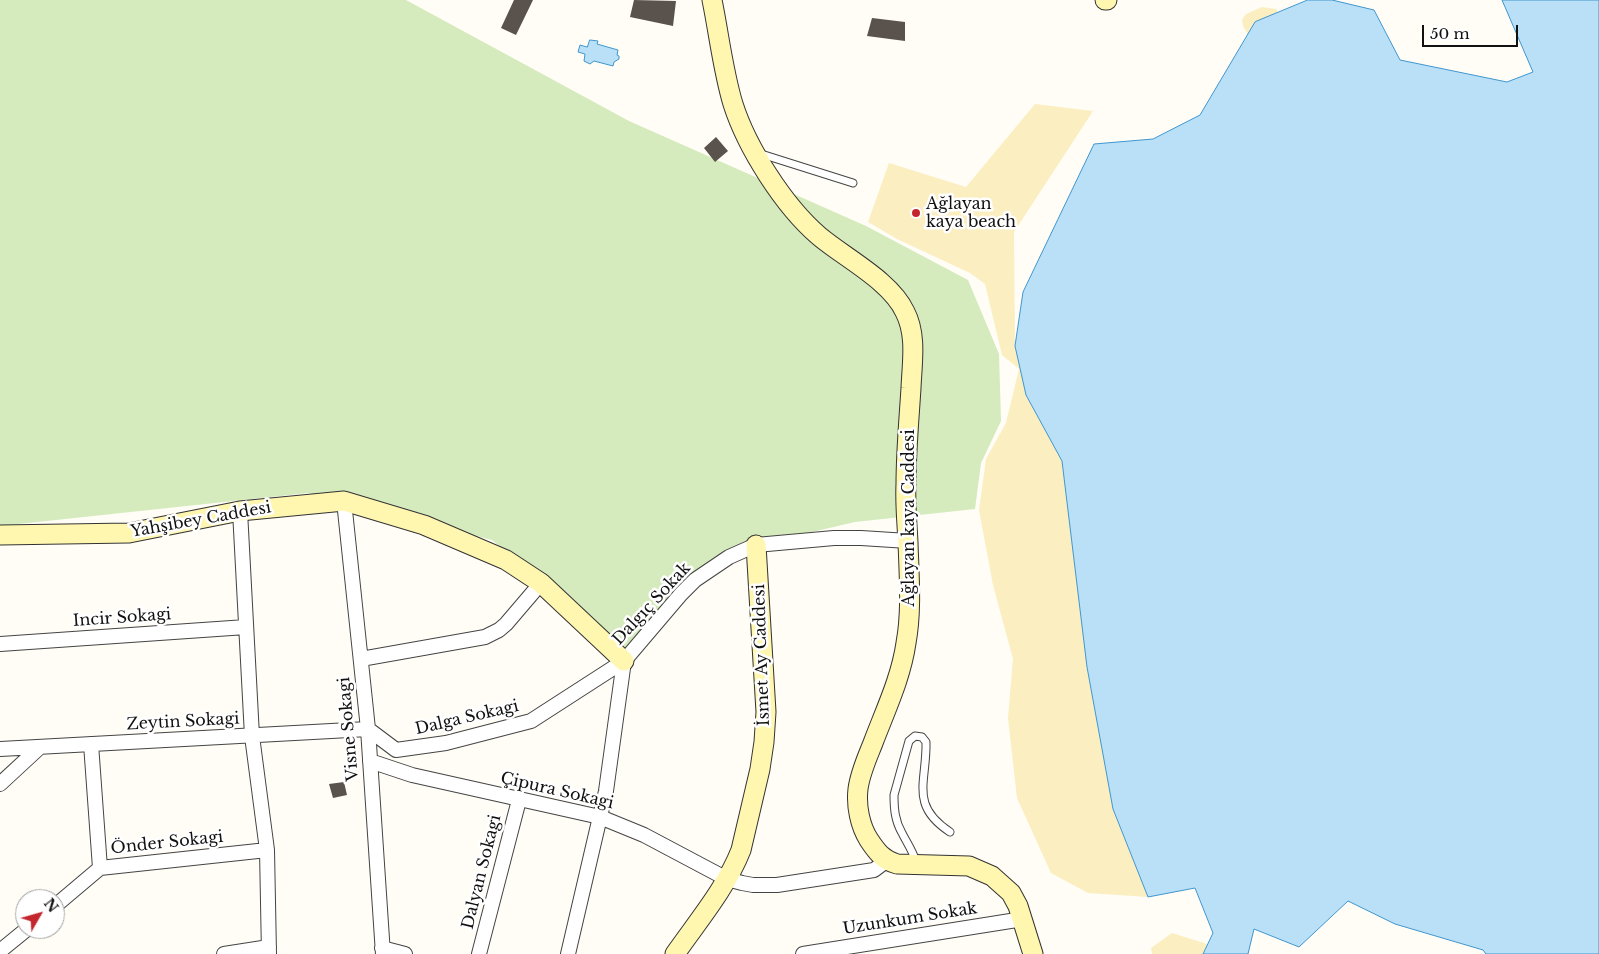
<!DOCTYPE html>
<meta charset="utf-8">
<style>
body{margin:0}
#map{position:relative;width:1599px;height:954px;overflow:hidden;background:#fffdf5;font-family:"Libre Baskerville",serif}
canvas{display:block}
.north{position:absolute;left:15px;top:889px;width:50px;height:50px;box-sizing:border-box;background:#fff;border:1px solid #a0a0a0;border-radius:50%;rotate:52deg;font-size:14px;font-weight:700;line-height:20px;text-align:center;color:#111}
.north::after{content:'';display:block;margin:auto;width:18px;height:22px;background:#c4262e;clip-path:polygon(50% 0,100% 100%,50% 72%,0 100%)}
.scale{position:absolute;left:1422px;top:25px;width:96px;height:22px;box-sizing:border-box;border:2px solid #111;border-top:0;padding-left:6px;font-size:15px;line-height:18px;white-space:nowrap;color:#111;-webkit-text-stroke:4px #fff;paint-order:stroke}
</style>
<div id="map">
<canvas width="1599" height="954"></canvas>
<div class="north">N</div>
<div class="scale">50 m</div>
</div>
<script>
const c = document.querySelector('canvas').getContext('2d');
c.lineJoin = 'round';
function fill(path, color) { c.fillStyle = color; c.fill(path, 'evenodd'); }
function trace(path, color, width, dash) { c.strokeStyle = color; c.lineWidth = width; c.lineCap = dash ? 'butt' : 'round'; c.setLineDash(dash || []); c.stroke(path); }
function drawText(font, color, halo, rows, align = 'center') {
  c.font = font + ' "Libre Baskerville",serif'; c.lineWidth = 5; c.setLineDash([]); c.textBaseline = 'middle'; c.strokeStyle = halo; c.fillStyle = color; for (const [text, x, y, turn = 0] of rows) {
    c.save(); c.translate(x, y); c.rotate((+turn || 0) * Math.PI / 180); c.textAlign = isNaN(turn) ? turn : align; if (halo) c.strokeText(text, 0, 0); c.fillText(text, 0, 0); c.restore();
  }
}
fill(new Path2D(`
 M0,0H406L629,121L866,226L968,280L999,354L1001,421L981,463L975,509L855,522L756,545L710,569L631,653L492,540L308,493L0,526Z`), '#d5ebbd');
fill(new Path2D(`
 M1262,7L1276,9L1285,21L1249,36L1243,26L1242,20L1246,14Z
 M1035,104L1093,111L1014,232L1015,346L1062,461L1087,667L1113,809L1148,897L1088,893L1051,873L1017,798L1008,718L1013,659L993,585L979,510L986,459L1006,423L1019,369L1002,355L985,284L970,273L897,239L868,222L889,163L966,187Z
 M1172,933L1207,944L1204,954H1152L1151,948Z`), '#fbeec1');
const water = new Path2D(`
 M1308,0H1332L1374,10L1400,60L1507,82L1533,72L1502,0H1599V954H1486L1483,950L1395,924L1348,901L1299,947L1254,929L1248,954H1203L1213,933L1195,888L1148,897L1113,809L1087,667L1062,461L1026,395L1015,346L1023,292L1094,144L1153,139L1200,115L1255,22Z
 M590,40L598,41L597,44L618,50L617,55L619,56V59L614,62L613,66L594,61L590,64L584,61L585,54L578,52L580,45L587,47Z`);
fill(water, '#b9e0f7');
trace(water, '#3f96cf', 1);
fill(new Path2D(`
 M514,0H533L516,35L501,28Z
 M634,0L676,1L673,26L630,17Z
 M872,18L905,22V41L867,36Z
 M716,137L728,151L715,162L704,148Z
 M344,782L347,795L333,798L329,784Z`), '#5a524d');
const lane = new Path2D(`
 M758,153L853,183
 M916,862C913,851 907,843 902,833C895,821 894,809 894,795L909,741L915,736L922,737L926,742C927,782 909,805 950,832`);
const street = new Path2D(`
 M344,501L368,729L383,954
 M240,511L252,736L267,850L269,954
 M0,644L246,627
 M361,659L485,637L499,630L506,624L541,583
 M91,744L100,868
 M0,749L368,729L396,750L446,743L531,721L624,661
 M370,761L412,775L600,817L644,835L727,879L742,883L753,885H777L874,870L886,861
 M0,784L40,747
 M55,906L100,868L267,850
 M382,948L405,954
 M0,951L27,929
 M224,954L269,947
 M479,954L519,800
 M568,954L606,791L624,661L681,594L695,580L729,557L756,545L834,538H861L908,541
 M803,954L1023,919`);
const secondary = new Path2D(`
 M712,0C719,34 723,71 733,104C747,148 784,206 819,236C845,258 891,281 905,312C917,335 912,363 911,388C909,420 906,452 906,484C905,503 907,523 908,542C909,575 912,610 906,643C901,678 885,711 873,743C867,758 860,773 858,789C856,806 860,826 869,840C877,852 883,860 897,864L969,866L992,876L1011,893L1018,906L1033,954
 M1105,0H1107
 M0,535L129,533L240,511L344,501L424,525L506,560L541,583L624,661
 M675,954C698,921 726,888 741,850L760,769L764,742L766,712L756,545`);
trace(lane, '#444', 9);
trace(street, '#444', 16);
trace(secondary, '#333', 21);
trace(lane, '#fff', 7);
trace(street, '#fff', 14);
trace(secondary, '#fff6b0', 19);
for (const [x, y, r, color] of [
 [916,213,5,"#c4262e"]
]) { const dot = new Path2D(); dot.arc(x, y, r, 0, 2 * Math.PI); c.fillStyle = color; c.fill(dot); trace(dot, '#fff', 2); }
drawText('16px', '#111', '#fff', [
 ["Ağlayan",926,204],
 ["kaya beach",926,222]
], 'left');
drawText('16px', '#111', '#fff', [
 ["Ağlayan kaya Caddesi",909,518,-90],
 ["Yahşibey Caddesi",201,520,-10],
 ["Dalgıç Sokak",652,604,-47],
 ["Incir Sokagi",122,618,-4],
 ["İsmet Ay Caddesi",762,655,-92],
 ["Dalga Sokagi",467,718,-13],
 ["Zeytin Sokagi",183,722,-3],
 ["Visne Sokagi",349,729,-95],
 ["Çipura Sokagi",557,791,13],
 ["Önder Sokagi",167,843,-6],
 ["Dalyan Sokagi",482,872,-76],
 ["Uzunkum Sokak",910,919,-9]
]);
</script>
